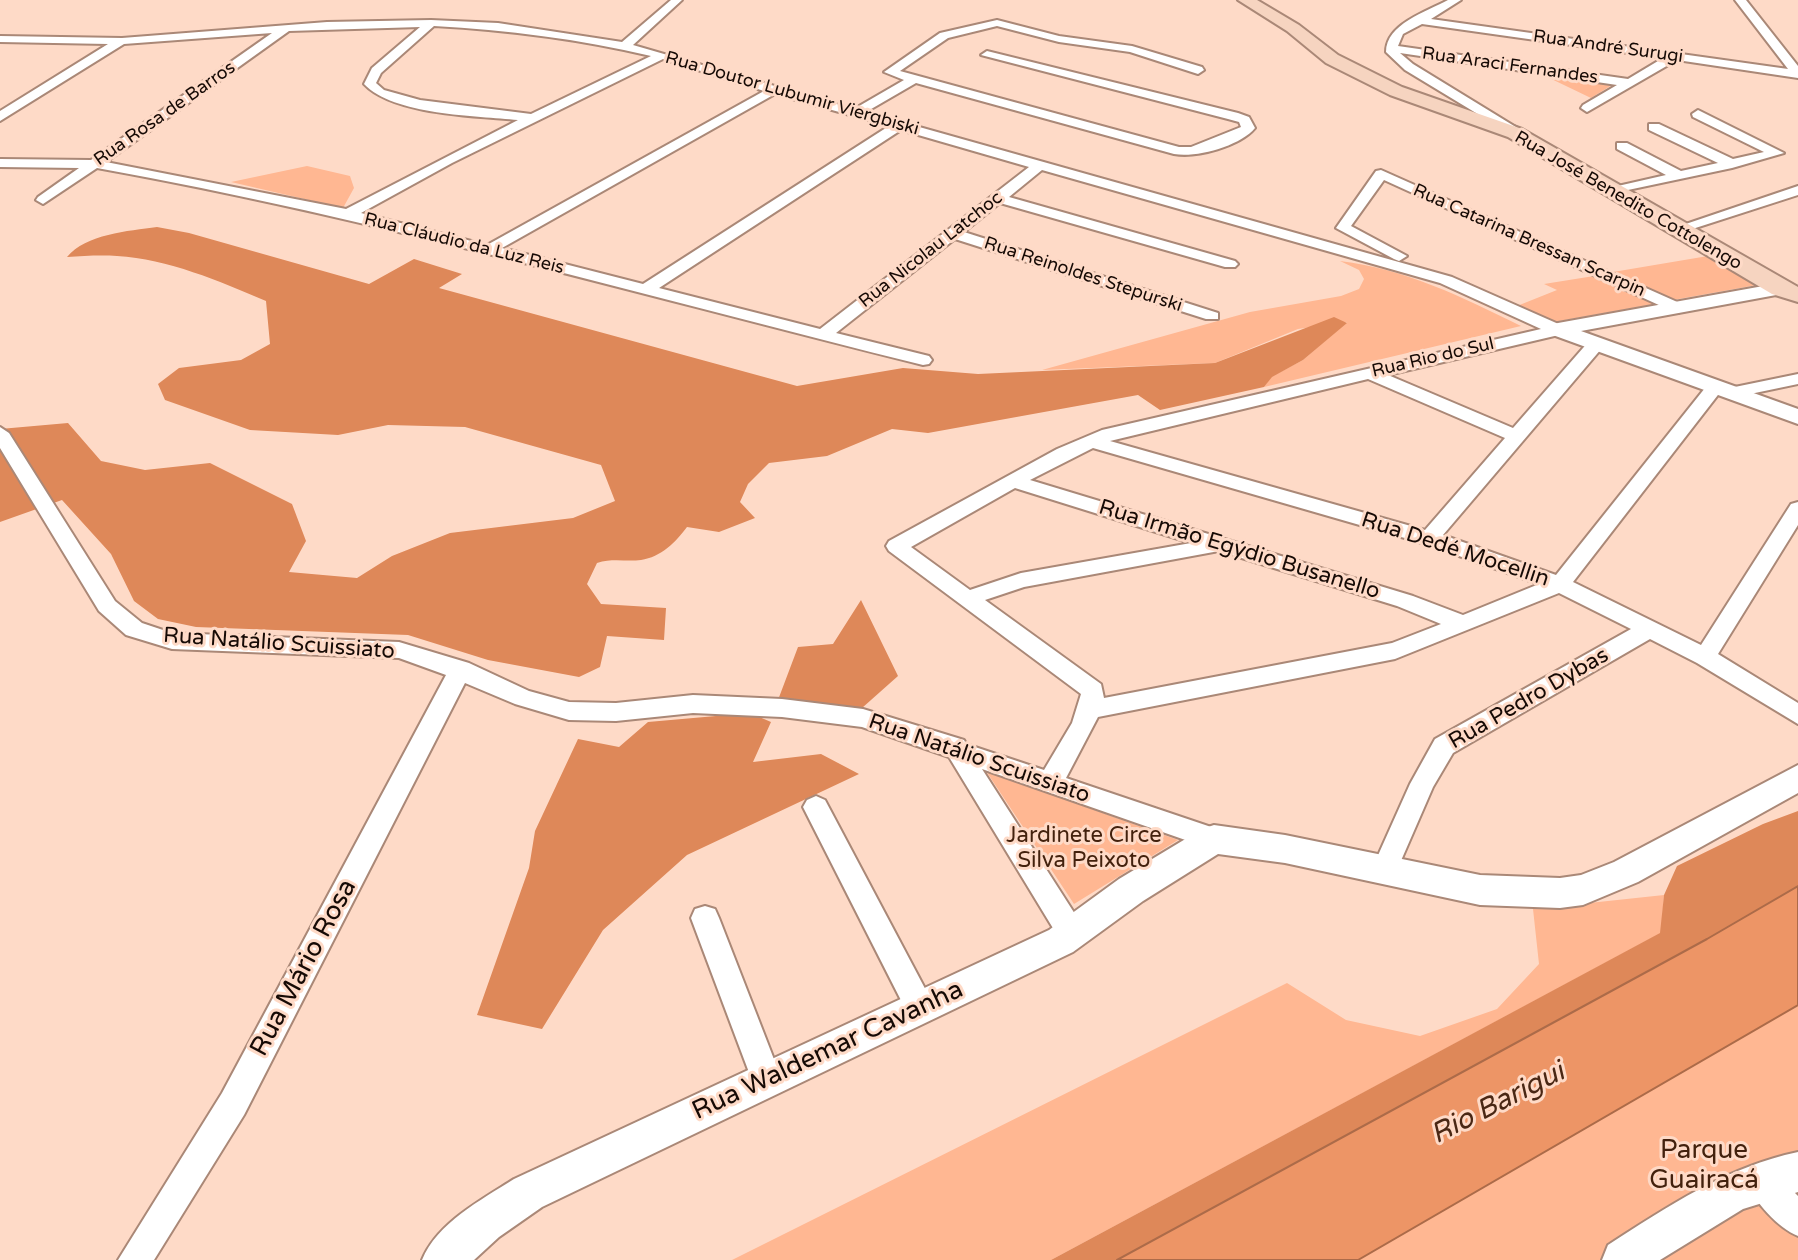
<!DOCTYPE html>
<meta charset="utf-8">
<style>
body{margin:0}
canvas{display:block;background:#fedac7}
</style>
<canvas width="1798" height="1260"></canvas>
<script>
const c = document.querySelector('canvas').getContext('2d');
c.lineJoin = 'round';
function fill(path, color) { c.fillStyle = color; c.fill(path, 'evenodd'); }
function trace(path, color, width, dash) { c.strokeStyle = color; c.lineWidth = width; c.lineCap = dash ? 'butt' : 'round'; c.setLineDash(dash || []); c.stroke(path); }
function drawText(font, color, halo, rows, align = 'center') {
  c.font = font + ' "Varela Round",sans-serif'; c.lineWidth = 6; c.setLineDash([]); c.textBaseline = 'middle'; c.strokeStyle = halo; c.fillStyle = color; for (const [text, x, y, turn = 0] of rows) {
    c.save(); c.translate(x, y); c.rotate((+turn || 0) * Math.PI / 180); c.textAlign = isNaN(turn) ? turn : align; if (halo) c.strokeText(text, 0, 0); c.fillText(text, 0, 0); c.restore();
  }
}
fill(new Path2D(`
 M1541,74L1612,85L1591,98Z
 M307,166L350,176L354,188L343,208L231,182Z
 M1708,256L1757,285L1673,300L1613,272Z
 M1340,261C1406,269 1462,297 1521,326L1264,387L1271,377L1303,360L1347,322L1298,329L1215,363L1042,370L1250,312L1341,296L1359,289L1364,279L1359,270Z
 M1594,276L1655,304L1554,322L1517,306L1557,290L1544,284Z
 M986,771L1178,840L1074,904Z
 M1664,895L1661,933L1051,1260H732L1287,983L1346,1020L1420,1036L1497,1009L1539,964L1533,909Z
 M1798,1005V1260H1358Z`), '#ffb792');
fill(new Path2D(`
 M157,227L189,233L369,284L414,259L462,274L439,288L797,386L903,368L978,374L1215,363L1334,317L1347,323L1303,360L1272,377L1264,387L1160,410L1138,395L928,433L892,429L827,456L769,463L748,484L740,502L755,518L719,532L687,527C676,542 661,557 641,560C626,562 613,558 597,563L587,584L601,604L666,608L664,640L607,636L600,667L579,677L488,660L408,635L196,627L158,619L134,601L111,554L62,500L0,522V429L68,423L101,461L145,470L210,463L292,504L306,541L289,572L357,578L392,556L450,533L573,518L615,501L601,465L465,427L388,425L338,435L250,430L165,400L158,384L179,368L241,360L270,344L266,301C219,281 168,259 117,256C100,255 83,256 67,257C86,234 128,231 157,227Z
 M861,600L898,676L862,708L778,700L798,647L833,644Z
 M750,713L771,722L753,762L821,754L859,774L687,855L603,930L542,1029L477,1015L529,868L535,831L578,739L619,747L648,722Z
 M1798,811V886L1707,939L1117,1260H1051L1660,933L1664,895L1677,866L1763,824Z`), '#de8859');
const water = new Path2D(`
 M1798,886V1005L1358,1260H1117L1707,939Z`);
fill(water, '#ed9566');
trace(water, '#ac6b49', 2);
const minor = new Path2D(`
 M671,0H682L633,45L854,109L904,80L884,72L940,33L997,20L1059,36L1132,46L1202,67L1204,70L1198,74L1130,52L1059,42L997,26L948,38L900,71L1179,147H1191L1241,127L1239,122L1228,119L981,55L987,51L1238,113L1249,117L1255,128C1240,146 1197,158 1174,154L916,83L866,112L1452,277L1563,326L1565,330L1563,334L1388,375L1513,428L1590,340H1602L1604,344L1602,348L1443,535L1556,575L1709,383H1721L1724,387L1721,391L1573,582L1701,645L1791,504L1798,502V525L1718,654L1798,703V724L1697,663L1650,639L1453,753L1433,787L1393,879L1384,883L1375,879L1371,871L1410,784L1435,739L1631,629L1559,593L1395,659L1098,717L1066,778L1223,831L1227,839L1223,847L1214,850L982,769L1082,925L1086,934L1082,943L1072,947L1062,943L949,757L862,727L782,717L693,713L616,721L569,720L515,704L465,683L244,1115L154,1260H118L222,1093L446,675L399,658L172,649L126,635L99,611L0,448V427L9,433L115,601L142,623L172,633L399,642L469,663L529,691L569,702L616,703L693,695L782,699L863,709L964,740L966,744L1044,770L1072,723L1081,694L889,551L886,546L889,541L1057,449L1102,430L1541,329L1440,283L1042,170L1009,197L1235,261L1238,264L1235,267H1225L1000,203L964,232L1218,313V319H1206L955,239L836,333L929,356L932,360L929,364L923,365C648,297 376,218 97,168L43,204L36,200L38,197L79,168L0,167V159L91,160L272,33L124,44L0,121V111L108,44L0,42V36L122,38L327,22L431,20L498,23L622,42ZM434,26C507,30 579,39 651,56L531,114L420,100L384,90L376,83L381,73ZM420,27L372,68L364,84C393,115 477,116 518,120L346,209L106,162L289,31ZM663,59L764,91L487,245L361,213L452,163ZM775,94L889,126L643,284L502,248ZM901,130L1029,167L820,329L659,288ZM1368,379L1505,438L1425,530L1110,441ZM1093,448L1422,543L1539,584L1463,615L1413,596L1030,480ZM1015,488L1191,543L1021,573L970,590L911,547ZM1219,551L1397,606L1441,624L1392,643L1104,698L1101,684L985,600L1024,587Z
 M1448,0H1461L1431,19L1788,69L1735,0H1746L1798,66V78L1677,60L1587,112L1581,108L1583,105L1617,85L1400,53L1413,64L1519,129V135L1514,136L1405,70L1386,52C1386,24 1426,12 1448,0ZM1422,24L1663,58L1628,79L1398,46L1403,34Z
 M1698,110L1784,153L1732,168L1609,194V188L1666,175L1617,149V143H1627L1681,171L1718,163L1649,130V124H1659L1733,159L1764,152L1693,117L1692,114Z
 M1381,170L1684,305L1686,308L1678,313L1672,311L1384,180L1351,226L1407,256L1399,261L1394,259L1336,228L1376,171Z
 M1798,186V195L1683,232H1673L1671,229Z
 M1798,374V384L1731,398L1722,393L1725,389Z
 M816,796L825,800L930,998L934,1008L930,1018L920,1022L910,1018L803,807L807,800Z
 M705,906L715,909L719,918L782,1080L778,1091L767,1095L756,1091L691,918L695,909Z
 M1762,1166L1773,1171L1798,1196V1236C1778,1228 1755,1202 1746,1182L1751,1171Z`);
const tertiary = new Path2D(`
 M1780,283L1787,285L1790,289L1787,293L1581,331L1798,409V424L1550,334L1546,330L1551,325L1558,323Z
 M1798,765V793L1638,882L1583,905L1560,908L1480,905L1285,863L1218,854L1143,901L1073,952L542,1207L499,1237L474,1260H422C437,1223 481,1200 514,1179L1049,930L1119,879L1202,829L1214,825L1285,835L1480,875L1560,878L1581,875L1614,862Z
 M1798,1152V1192L1743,1209L1660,1260H1602L1608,1245C1668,1206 1727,1167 1798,1152Z`);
const secondary = new Path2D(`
 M1238,0H1257L1299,25L1338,55L1402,87L1522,129L1798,287V302L1772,294L1508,137L1390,95L1326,63L1287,31Z`);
trace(minor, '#a87', 4);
trace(tertiary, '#a87', 4);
trace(secondary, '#a87', 4);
fill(minor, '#fff');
fill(tertiary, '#fff');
fill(secondary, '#f6d4c0');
drawText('18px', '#160a05', '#fedac7', [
 ["Rua André Surugi",1608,47,8],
 ["Rua Araci Fernandes",1510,66,8],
 ["Rua Doutor Lubumir Viergbiski",792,94,16],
 ["Rua Rosa de Barros",165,114,-35],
 ["Rua José Benedito Cottolengo",1628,201,30],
 ["Rua Catarina Bressan Scarpin",1529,241,24],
 ["Rua Cláudio da Luz Reis",464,244,14],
 ["Rua Nicolau Latchoc",931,250,-38],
 ["Rua Reinoldes Stepurski",1083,275,18],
 ["Rua Rio do Sul",1433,358,-13]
]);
drawText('22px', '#160a05', '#fedac7', [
 ["Rua Irmão Egýdio Busanello",1239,550,17],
 ["Rua Dedé Mocellin",1455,550,18],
 ["Rua Natálio Scuissiato",279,644,4],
 ["Rua Pedro Dybas",1529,699,-30],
 ["Rua Natálio Scuissiato",979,759,19]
]);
drawText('22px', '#43210d', '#fedac7', [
 ["Jardinete Circe",1084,836],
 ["Silva Peixoto",1084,861]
]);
drawText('26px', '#160a05', '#fedac7', [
 ["Rua Mário Rosa",304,968,-62],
 ["Rua Waldemar Cavanha",828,1051,-25]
]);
drawText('26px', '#43210d', '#fedac7', [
 ["Parque",1704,1151],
 ["Guairacá",1704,1181]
]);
drawText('italic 28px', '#4a2714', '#fedac7', [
 ["Rio Barigui",1498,1104,-27]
]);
</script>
